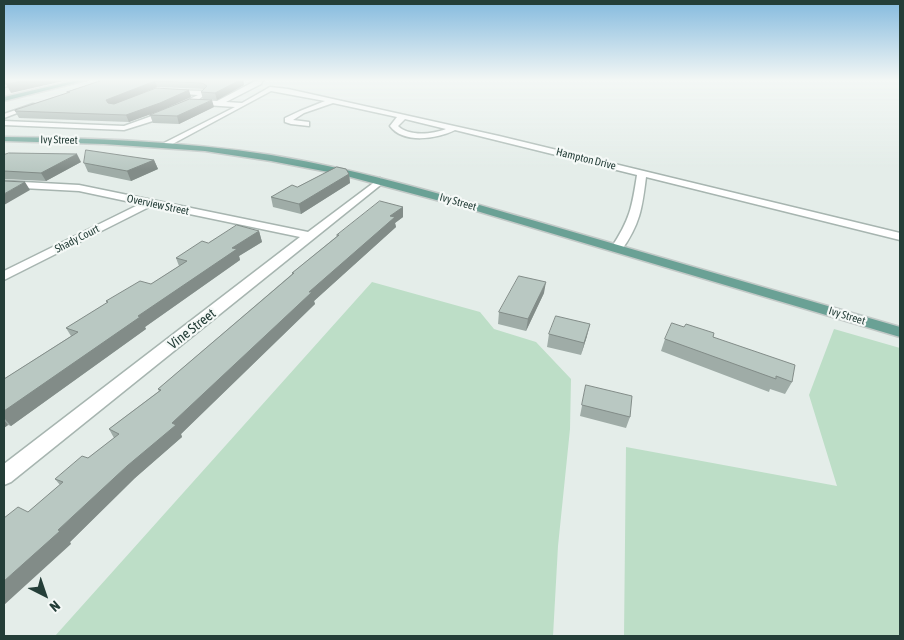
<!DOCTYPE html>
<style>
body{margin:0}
#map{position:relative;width:904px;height:640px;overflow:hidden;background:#e4ede9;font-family:"Asap Condensed",sans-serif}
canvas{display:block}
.frame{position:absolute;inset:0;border:5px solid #243e38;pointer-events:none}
.north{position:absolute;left:20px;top:570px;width:50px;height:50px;-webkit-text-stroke:4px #f5f9f7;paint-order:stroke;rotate:139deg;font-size:14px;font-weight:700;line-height:20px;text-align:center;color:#243e38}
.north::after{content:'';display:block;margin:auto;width:18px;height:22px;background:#243e38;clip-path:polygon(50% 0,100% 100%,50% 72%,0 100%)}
</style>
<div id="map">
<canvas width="904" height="640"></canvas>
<div class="frame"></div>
<div class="north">N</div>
</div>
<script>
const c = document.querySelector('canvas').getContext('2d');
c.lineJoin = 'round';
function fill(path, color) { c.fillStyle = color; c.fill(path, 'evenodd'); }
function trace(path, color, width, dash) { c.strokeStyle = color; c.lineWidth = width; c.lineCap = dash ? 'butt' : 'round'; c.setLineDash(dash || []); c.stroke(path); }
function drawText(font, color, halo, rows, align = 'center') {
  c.font = font + ' "Asap Condensed",sans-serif'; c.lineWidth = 4.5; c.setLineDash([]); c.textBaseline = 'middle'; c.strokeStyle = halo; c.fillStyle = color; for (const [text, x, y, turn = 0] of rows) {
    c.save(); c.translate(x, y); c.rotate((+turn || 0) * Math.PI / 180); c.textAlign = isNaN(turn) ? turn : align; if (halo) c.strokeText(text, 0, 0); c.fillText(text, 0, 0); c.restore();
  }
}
fill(new Path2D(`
 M372,282L480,312L494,329L536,342L571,379L570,429L558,546L553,636H55Z
 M834,329L900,348V636H624L626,447L837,486L809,395Z`), '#bddec7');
const minor = new Path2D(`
 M19,80H30L4,87V83Z
 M257,80H263L261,84L226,102L242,103L270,87L288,89L499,136L900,233V240L646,177C642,209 640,224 621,251L617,252L611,248C630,220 632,207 637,175L455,130C437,139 403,144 390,126L397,117L333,103L304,113L293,120L309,122V126L291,124L285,122V118L300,111L325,101L271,91L167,147H164V143L235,107L192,104L156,120L124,130L4,125V121L124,126L163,112L198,95L169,93L167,90L204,91L207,93L198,100L217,101ZM405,119L446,129C433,134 409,137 398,126Z
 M33,104L38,105L4,118V114Z
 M380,178L385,181L383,183L11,482L4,485V464L300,237L151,206L4,280V271L140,204L79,191L4,187V181L79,185L308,232Z`);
const major = new Path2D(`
 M77,80H87L4,101V97Z
 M4,137C93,138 183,141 271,155C366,171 458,199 549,225C666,259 783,293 900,327V337L470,209L339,174L271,161L205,151L104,144L4,141Z`);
trace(minor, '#a7b5b0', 3);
trace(major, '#c2c9c7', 3);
fill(minor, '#fff');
fill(major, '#6aa195');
fill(new Path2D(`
 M103,80H243L244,85L217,100L203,99L201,92L204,89L157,87L143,93L191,97L162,110L129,122L19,118L15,111L67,93V92Z
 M214,107L179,124L153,123L150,115Z
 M4,155L81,162L46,181L4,179Z
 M154,160L158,169L131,181L88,172L84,163Z
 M349,174L350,183L301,214L273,207L271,197L297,187Z
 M403,207V217L395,223L396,227L314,301L315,304L181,434L182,437L135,478L70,542L71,544L28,512L60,485L55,479L88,458L114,438L109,429L159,391L158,389L292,274V273L337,236V235Z
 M259,231L262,242L239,256L240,260L145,327L146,329L11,426L8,425L4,428V379L71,336L66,328L107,303L106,301L151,284L179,266L176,258Z
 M544,293L526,331L498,324L499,312Z
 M549,334L587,336L581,355L547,347Z
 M713,337L792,382L785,394L770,389L769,392L661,351L665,339Z
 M586,385L630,417L626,428L580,416Z`), '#9faca7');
fill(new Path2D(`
 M26,80H68L11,93L6,84Z
 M240,80H243L244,85L217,100L215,93Z
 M155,81L157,87L109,107L106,100Z
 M189,90L191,97L162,110L129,122L126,115Z
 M212,100L214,107L179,124L177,116Z
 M77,154L81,162L46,181L41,173Z
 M154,160L158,169L131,181L127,171Z
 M349,174L350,183L301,214L299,204Z
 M25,182L30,190L4,205V194Z
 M403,207V217L395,223L396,227L314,301L315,304L181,434L182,437L135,478L70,542L71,544L4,605V581L172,423L309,292L390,216Z
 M259,231L262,242L239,256L240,260L145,327L146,329L11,426L4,418V411L138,316L232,248Z
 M546,282L544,293L526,331L528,319Z
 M590,324L587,336L581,355L584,343Z
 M4,420L8,425L4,428Z`), '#828c88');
const building = new Path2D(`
 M6,80H26L6,84Z
 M103,80H240L215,93L201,92L207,86L202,83L155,81L106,100L108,103L114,104L156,88L189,90L160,103L126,115L15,111V110L70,92H67Z
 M190,99L212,100L177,116L150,115Z
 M86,150L154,160L127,171L84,163Z
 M9,153L77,154L41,173L4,171V155Z
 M337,167L346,169L349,174L299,204L271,197L292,185L297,187Z
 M4,181L25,182L4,194Z
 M380,201L403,207L390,216L395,217L309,292H312L172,423L176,425L127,466L58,530L60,531L4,581V518L18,507L28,512L63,482L55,479L82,456L88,458L119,434L109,429L161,390L158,389L294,273H292L339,235H337Z
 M237,225L259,231L232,248L237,249L138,316L140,317L4,411V379L78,332L66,328L108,302L106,301L140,281L151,284L187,261L176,258L202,241L208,243Z
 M519,276L546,282L528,319L499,312Z
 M556,316L590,324L584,343L549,334Z
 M672,323L684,327L686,324L714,333L713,337L795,365L792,382L776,376V379L665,339Z
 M586,385L632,396L630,417L582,405Z`);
fill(building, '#b9c8c2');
trace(building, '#828c88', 1);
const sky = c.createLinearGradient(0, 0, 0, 170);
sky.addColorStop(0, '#84bade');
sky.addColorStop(0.47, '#f3f7f5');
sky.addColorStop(1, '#f3f7f500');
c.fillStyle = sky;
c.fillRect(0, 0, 904, 170);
drawText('11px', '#243e38', '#f5f9f7', [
 ["Ivy Street",59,140,1],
 ["Hampton Drive",586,159,14],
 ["Ivy Street",458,202,16],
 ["Overview Street",158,205,12],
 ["Shady Court",77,239,-27],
 ["Ivy Street",847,316,17]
]);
drawText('14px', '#243e38', '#f5f9f7', [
 ["Vine Street",192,329,-38]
]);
</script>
